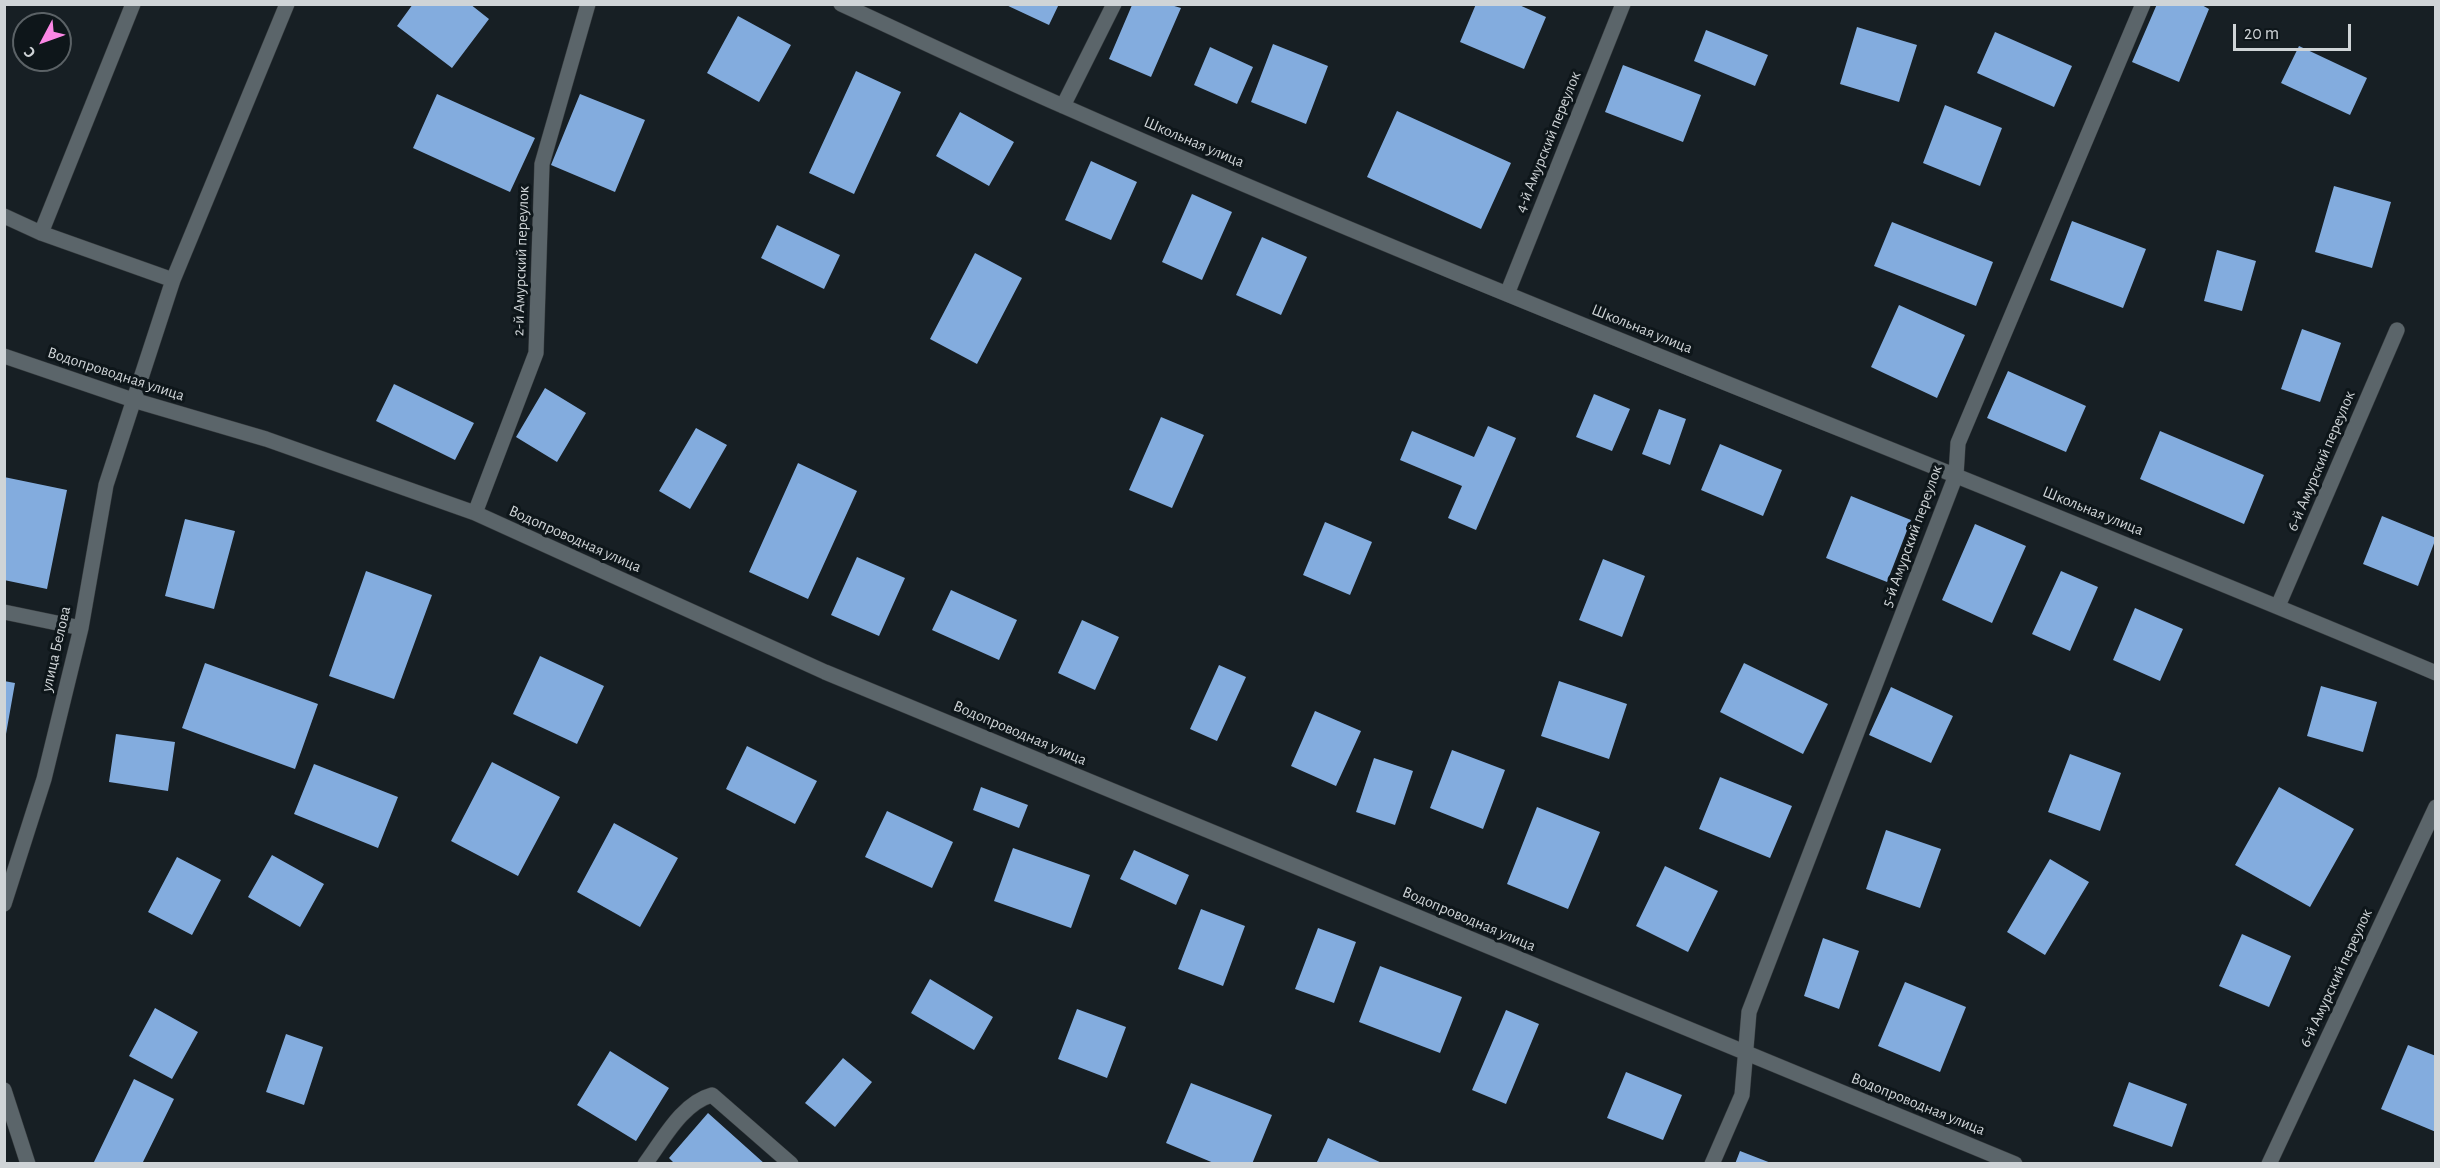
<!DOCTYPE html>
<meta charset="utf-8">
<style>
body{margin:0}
#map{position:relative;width:2440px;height:1168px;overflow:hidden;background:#171f24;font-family:"Alegreya Sans",sans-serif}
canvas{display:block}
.frame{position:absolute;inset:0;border:6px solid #cfd4d7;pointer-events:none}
.north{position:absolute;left:12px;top:12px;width:60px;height:60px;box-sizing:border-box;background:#0e161a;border:2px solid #5b6266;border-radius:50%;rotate:229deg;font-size:16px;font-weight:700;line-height:24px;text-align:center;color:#cfd4d7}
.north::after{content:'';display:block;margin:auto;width:21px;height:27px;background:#fb87e5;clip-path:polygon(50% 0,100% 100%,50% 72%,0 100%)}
.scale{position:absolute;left:2233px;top:24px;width:118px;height:27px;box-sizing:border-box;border:3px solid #cfd4d7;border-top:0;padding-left:8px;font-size:18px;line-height:21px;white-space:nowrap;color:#cfd4d7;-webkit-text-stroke:4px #0e161a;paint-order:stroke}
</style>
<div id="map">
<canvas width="2440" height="1168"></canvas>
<div class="frame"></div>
<div class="north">С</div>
<div class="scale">20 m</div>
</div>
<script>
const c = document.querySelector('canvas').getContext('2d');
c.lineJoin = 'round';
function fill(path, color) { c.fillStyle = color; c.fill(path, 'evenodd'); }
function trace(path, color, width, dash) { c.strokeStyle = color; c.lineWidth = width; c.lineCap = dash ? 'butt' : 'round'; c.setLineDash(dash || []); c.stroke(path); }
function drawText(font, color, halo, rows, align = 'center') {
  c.font = font + ' "Alegreya Sans",sans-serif'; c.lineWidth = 6; c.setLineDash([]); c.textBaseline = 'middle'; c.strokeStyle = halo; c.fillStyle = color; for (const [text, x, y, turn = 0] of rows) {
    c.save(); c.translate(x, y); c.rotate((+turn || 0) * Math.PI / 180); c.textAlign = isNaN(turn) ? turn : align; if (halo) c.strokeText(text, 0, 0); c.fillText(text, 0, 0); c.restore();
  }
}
fill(new Path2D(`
 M413,4H470L489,19L452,68L397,26Z
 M1004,4H1059L1049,25Z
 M1476,4H1517L1546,17L1524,69L1460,42Z
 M2157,4H2200L2209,9L2179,82L2132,62Z
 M1132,5H1171L1181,8L1151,77L1109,59Z
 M738,16L791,45L759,102L707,73Z
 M1857,27L1917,45L1899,102L1840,84Z
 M1706,30L1768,55L1755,86L1694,61Z
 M1995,32L2072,66L2054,107L1977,73Z
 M1273,44L1328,66L1306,124L1251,102Z
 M2299,46L2367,78L2350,115L2281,83Z
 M1210,47L1253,67L1237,104L1194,85Z
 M1623,65L1701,95L1683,142L1605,112Z
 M856,71L901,92L854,194L809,173Z
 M437,94L535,138L510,192L413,148Z
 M580,94L645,120L615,192L551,165Z
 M1945,105L2002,128L1980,186L1923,163Z
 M1397,111L1511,163L1481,229L1367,177Z
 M960,112L1014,142L989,186L936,156Z
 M1091,161L1137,182L1111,240L1065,220Z
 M2334,186L2391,202L2372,268L2315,252Z
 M1192,194L1232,212L1202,280L1162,262Z
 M2072,221L2146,249L2123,308L2050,280Z
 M1892,222L1993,262L1976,306L1874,266Z
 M777,225L840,255L824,289L761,258Z
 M1262,237L1307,257L1281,315L1236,295Z
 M2217,250L2256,261L2242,311L2204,301Z
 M975,253L1022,278L977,364L930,339Z
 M1899,305L1965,335L1937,398L1871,367Z
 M2302,329L2341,343L2320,402L2281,389Z
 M2008,371L2086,406L2066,452L1987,418Z
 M394,384L474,423L455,460L376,421Z
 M545,388L586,413L557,462L516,437Z
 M1594,394L1630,409L1612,451L1576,437Z
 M1659,409L1686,419L1670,465L1642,454Z
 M1161,417L1204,435L1172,508L1129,490Z
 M1488,426L1516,438L1476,530L1448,518L1462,486L1400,460L1412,431L1474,457Z
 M696,428L727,445L690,509L659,491Z
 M2160,431L2264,475L2244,524L2140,479Z
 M1720,444L1782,470L1763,516L1701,490Z
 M798,463L857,491L808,599L749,572Z
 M4,477L67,490L47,589L4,580Z
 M1851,496L1911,520L1887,582L1826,558Z
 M2382,516L2436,538L2418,586L2363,564Z
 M185,519L235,531L214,609L165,596Z
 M1325,522L1372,542L1350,595L1303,575Z
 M1975,524L2026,546L1992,623L1942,600Z
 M857,557L905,578L879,636L831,615Z
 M1603,559L1645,576L1622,637L1579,620Z
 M366,571L432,595L394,699L329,676Z
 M2061,571L2098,587L2070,651L2032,634Z
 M951,590L1017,620L999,660L932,630Z
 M2135,608L2183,629L2160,681L2113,660Z
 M1082,620L1119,637L1095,690L1058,673Z
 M540,656L604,686L577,744L513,714Z
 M205,663L318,704L295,769L182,728Z
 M1744,663L1828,704L1803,754L1720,712Z
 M1219,665L1246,677L1217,741L1190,729Z
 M4,681L15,683L6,734H4Z
 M1559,681L1627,704L1609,759L1541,736Z
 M2321,686L2377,702L2363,752L2307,736Z
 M1891,687L1953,716L1931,763L1869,735Z
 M1315,711L1361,731L1336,786L1291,766Z
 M116,734L175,742L168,791L109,782Z
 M747,746L817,781L795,824L726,789Z
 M1452,750L1505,770L1483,829L1430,808Z
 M2070,754L2121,773L2100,831L2048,812Z
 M1374,758L1413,771L1395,825L1356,812Z
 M492,762L560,797L518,876L451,841Z
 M314,764L398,797L378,848L294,814Z
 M1720,777L1792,806L1770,858L1699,829Z
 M981,787L1028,805L1019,828L973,810Z
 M2279,787L2354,829L2310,907L2235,865Z
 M1537,807L1600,832L1568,909L1507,884Z
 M887,811L953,842L932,888L865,857Z
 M614,823L678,858L640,927L577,892Z
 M1886,830L1941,849L1920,908L1866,889Z
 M1013,848L1090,875L1071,928L994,901Z
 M1134,850L1189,875L1176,905L1120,879Z
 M272,855L324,884L300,927L248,897Z
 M177,857L221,880L192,935L148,912Z
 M2050,859L2089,882L2045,955L2007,932Z
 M1665,866L1718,891L1688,952L1636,926Z
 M1201,909L1245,926L1223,986L1178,969Z
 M1318,928L1356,942L1334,1003L1295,989Z
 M2242,934L2291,956L2269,1007L2219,986Z
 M1823,938L1859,951L1839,1009L1804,996Z
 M1380,966L1462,997L1440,1053L1359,1022Z
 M930,979L993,1017L974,1050L911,1013Z
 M1905,982L1966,1007L1940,1072L1878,1046Z
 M155,1008L198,1032L172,1079L129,1056Z
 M1077,1009L1126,1027L1107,1078L1058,1059Z
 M1506,1010L1539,1024L1506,1104L1472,1090Z
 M286,1034L323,1047L304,1105L266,1092Z
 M2408,1045L2436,1056V1132L2381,1109Z
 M610,1051L669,1088L636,1141L577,1105Z
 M843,1058L872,1082L835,1127L805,1103Z
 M1626,1072L1682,1095L1663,1140L1607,1118Z
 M134,1079L174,1099L142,1164H93Z
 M2129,1082L2187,1104L2172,1147L2113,1126Z
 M1191,1083L1272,1115L1252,1164H1216L1166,1143Z
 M708,1113L765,1164H675L669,1158Z
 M1328,1138L1384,1164H1316Z
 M1740,1151L1771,1163V1164H1735Z`), '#83acde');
const minor = new Path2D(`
 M841,4C915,38 988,73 1063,106C1516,306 1980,480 2436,673
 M1063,106L1114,4
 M4,216L41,233L173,280
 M41,233L133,4
 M1507,294L1623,4
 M4,356L133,400L266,439L475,513L825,672L2015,1164
 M475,513L536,353L542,164L588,4
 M2278,606L2397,330
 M4,612L81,628
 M4,904L44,779L81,628L106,485L173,280L287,4
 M4,1090L28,1164
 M645,1164C663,1140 682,1103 712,1095L791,1164
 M1712,1164L1742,1095L1749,1012L1956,475L1958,443L2143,4
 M2269,1164L2436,807`);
trace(minor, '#353a3d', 16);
trace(minor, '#5b656a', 15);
drawText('16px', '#cfd4d7', '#0e161a', [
 ["Школьная улица",1194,142,23],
 ["4-й Амурский переулок",1548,142,-68],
 ["2-й Амурский переулок",521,261,-88],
 ["Школьная улица",1642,329,22],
 ["Водопроводная улица",116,374,18],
 ["6-й Амурский переулок",2321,461,-67],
 ["Школьная улица",2093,511,22],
 ["5-й Амурский переулок",1912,536,-70],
 ["Водопроводная улица",575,539,24],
 ["улица Белова",56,649,-77],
 ["Водопроводная улица",1020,733,23],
 ["Водопроводная улица",1469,919,23],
 ["6-й Амурский переулок",2336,978,-65],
 ["Водопроводная улица",1918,1104,22]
]);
</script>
